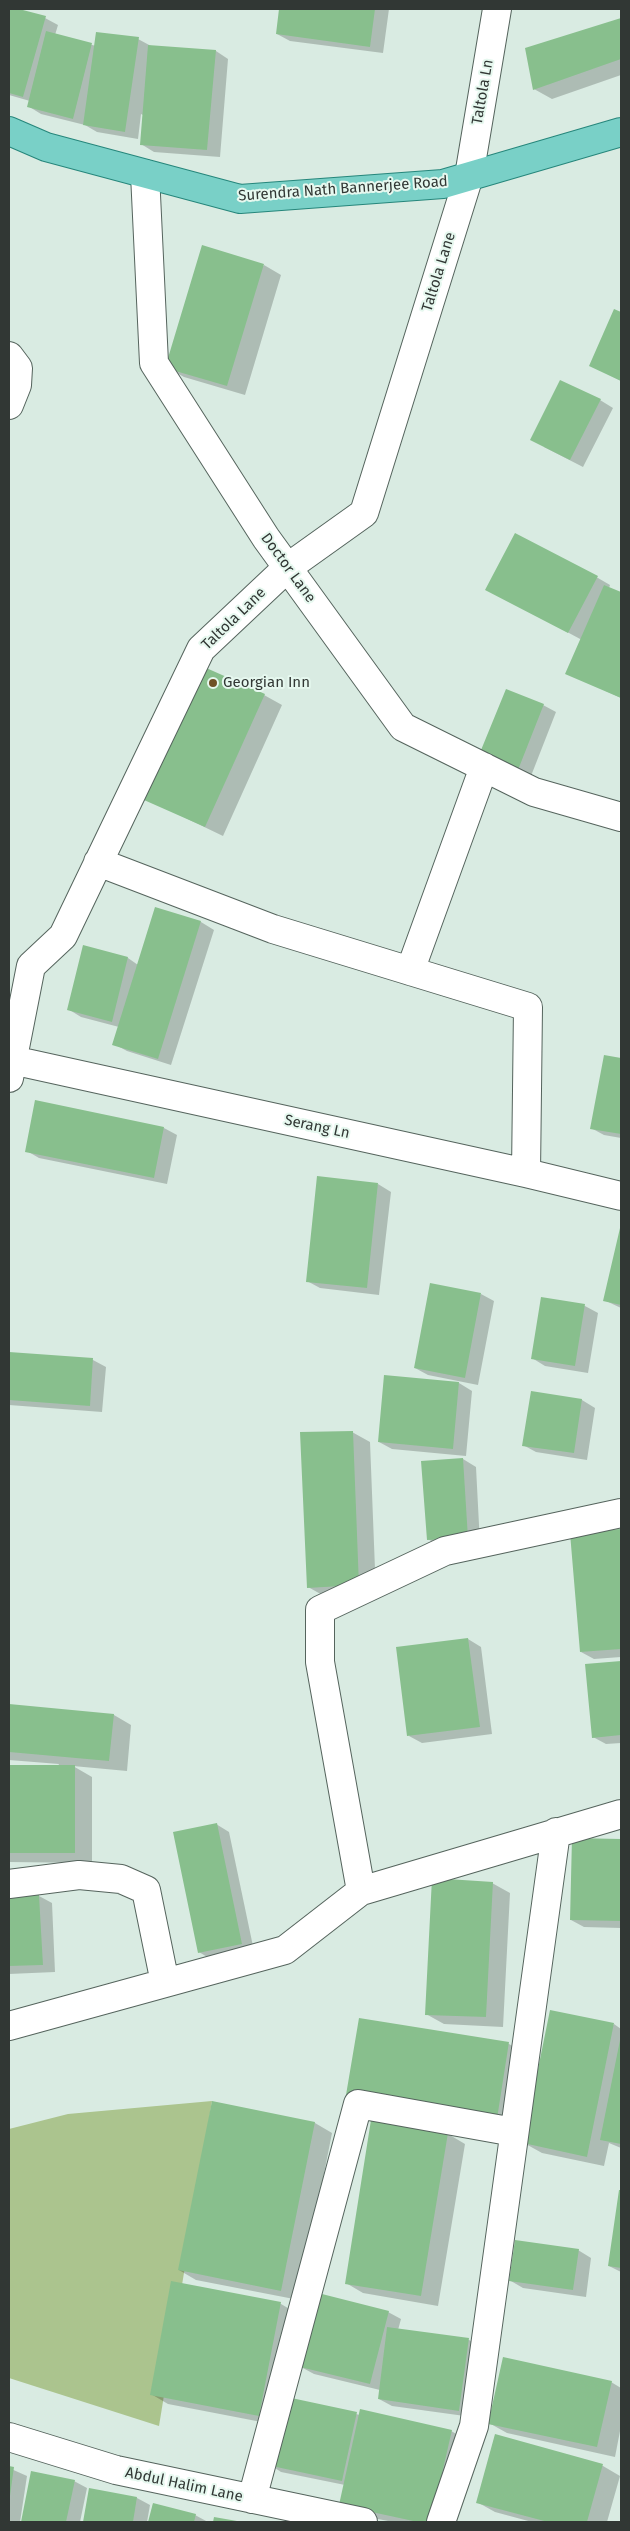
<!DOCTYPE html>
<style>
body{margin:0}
#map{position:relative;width:630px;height:2531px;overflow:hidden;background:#d9ebe2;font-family:"Fira Sans",sans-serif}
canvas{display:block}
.frame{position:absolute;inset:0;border:10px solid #313734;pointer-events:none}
</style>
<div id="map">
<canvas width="630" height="2531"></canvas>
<div class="frame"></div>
</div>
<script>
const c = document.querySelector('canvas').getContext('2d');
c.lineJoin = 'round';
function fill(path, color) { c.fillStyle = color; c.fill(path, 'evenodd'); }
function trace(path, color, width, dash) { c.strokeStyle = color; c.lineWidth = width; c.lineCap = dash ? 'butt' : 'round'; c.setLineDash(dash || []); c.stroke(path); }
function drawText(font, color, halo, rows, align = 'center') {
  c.font = font + ' "Fira Sans",sans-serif'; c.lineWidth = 4; c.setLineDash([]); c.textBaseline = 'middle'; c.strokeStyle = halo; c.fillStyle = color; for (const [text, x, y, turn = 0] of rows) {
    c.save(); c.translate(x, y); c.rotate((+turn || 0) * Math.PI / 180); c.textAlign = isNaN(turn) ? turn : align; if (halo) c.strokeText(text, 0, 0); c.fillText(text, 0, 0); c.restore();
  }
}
fill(new Path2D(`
 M212,2101L159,2426L9,2378V2129L68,2114Z`), '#abc48e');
fill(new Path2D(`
 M9,9L45,18L58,25L55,35L96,46L138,39L151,46L216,51L228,59L220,157L154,152L141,144L143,115L141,114L138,139L97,132L85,125L41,114L28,106L30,101L9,95Z
 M280,9H389L383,53L290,41L277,34Z
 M621,20V75L552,99L534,89L527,49Z
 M264,265L281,275L245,395L184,377L166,367Z
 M615,310L621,313V381L590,365Z
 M600,400L613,408L583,467L544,447Z
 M516,535L598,578L610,585L609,588L621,594V698L567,673L582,640L500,596Z
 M264,695L282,705L223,836L146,799Z
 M543,705L556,712L531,776L494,762Z
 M156,909L201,922L214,930L171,1065L127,1051L114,1044L119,1027L81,1017L68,1009L84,947L128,958L138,965Z
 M605,1056L621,1060V1138L604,1135L591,1128Z
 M164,1128L177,1135L167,1184L39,1158L27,1151Z
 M378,1184L391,1192L379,1295L320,1288L307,1281Z
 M621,1230V1308L604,1300Z
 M481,1294L494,1301L478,1385L428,1375L415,1368Z
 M542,1299L585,1306L598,1313L588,1373L545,1366L532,1358Z
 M9,1353L93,1360L106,1367L102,1412L9,1405Z
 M459,1383L472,1391L466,1456L392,1449L379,1442Z
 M532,1393L582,1400L595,1408L587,1460L536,1452L523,1445Z
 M352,1432L370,1442L376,1595L326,1597L308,1587Z
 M463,1459L476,1467L480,1544L441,1547L428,1539Z
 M620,1530L621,1657L594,1659L581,1652Z
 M468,1639L481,1647L492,1734L422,1743L409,1736Z
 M621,1662V1743L606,1744L593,1737L586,1665Z
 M9,1706L114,1715L131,1725L127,1771L73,1766L92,1777V1863L9,1862V1766H58L59,1764L9,1760Z
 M216,1824L229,1832L254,1951L212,1960L199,1952Z
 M573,1839L621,1840V1928L584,1927L571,1920Z
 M492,1883L510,1893L503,2027L444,2024L426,2014Z
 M39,1896L52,1903L55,1972L9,1974V1897Z
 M360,2020L509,2044L526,2054L514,2128Z
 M614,2024L621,2029V2148L609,2143L604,2166L542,2153L524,2143Z
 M213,2102L315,2123L332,2133L299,2300L196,2280L179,2270Z
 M372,2122L448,2134L465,2144L438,2306L363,2293L346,2283Z
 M620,2191L621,2192V2272L609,2266Z
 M578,2250L591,2258L586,2297L523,2288L511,2281Z
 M172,2283L281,2304L298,2314L282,2397L360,2415L451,2431L469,2441L451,2522H393L358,2515L345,2485L281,2472L269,2464L277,2425L168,2404L151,2394Z
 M388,2312L401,2319L398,2330L469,2340L481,2347L472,2417L392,2406L379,2399L380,2390L314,2374L301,2367Z
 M611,2382L621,2388V2426L615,2457L507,2433L489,2423Z
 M495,2436L603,2466L620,2476L607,2522H532L495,2512L477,2502Z
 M9,2468L27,2476L20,2522H9Z
 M32,2472L74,2481L87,2488L80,2522H22Z
 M90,2490L137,2498L150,2505L147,2522H84Z
 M153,2504L195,2515L208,2522H149Z`), '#0003');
fill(new Path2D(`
 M9,9H19L46,16L23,97L9,93Z
 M279,9H375L370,47L276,34Z
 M621,18V59L533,90L525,48Z
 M46,31L92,43L73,119L27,107Z
 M96,32L139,37L125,132L83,125Z
 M148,45L216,50L207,150L140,145Z
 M202,245L264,264L227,386L165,368Z
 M614,309L621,312V381L589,366Z
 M560,380L601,399L570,460L530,440Z
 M515,533L598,576L568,633L485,590Z
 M604,585L621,592V698L565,674Z
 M204,667L265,694L205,827L144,800Z
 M506,689L544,704L518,770L479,755Z
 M155,907L201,921L158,1059L112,1045Z
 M83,945L128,957L112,1022L67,1010Z
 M604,1055L621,1058V1134L590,1129Z
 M35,1100L164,1127L154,1178L25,1152Z
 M317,1176L378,1183L367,1288L306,1282Z
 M620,1228L621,1229V1305L603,1301Z
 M430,1283L481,1293L465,1378L414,1368Z
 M541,1297L585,1304L575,1366L531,1359Z
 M9,1352L93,1358L90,1406L9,1400Z
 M384,1375L459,1382L453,1449L378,1442Z
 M531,1391L582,1399L574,1453L522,1446Z
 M353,1431L359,1585L307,1588L300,1432Z
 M463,1458L468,1538L427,1540L421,1461Z
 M620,1529L621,1649L580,1652L570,1533Z
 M468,1638L480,1727L407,1736L396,1647Z
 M621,1661V1735L592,1738L585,1664Z
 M9,1704L114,1714L109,1761L9,1752Z
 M9,1765H75V1853H9Z
 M217,1823L242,1944L198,1953L173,1832Z
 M572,1838L621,1839V1921L570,1920Z
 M432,1878L493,1882L486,2017L425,2015Z
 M39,1895L43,1965L9,1966V1896Z
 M550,2010L614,2023L587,2157L523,2143Z
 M359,2018L509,2042L497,2119L346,2095Z
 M620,2040H621V2144L600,2140Z
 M212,2101L315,2122L281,2291L178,2270Z
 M371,2120L448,2133L421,2296L345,2284Z
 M619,2190H621V2268L608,2266Z
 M515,2240L579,2249L573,2290L509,2281Z
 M171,2281L281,2302L259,2416L150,2395Z
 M318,2293L389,2311L370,2384L300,2367Z
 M387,2327L469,2338L459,2411L378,2399Z
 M503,2357L612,2381L597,2447L488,2424Z
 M282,2396L357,2412L342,2481L267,2465Z
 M360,2409L452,2430L431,2522H418L339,2505Z
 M495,2434L603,2464L587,2522H548L476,2503Z
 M9,2466L14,2467L10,2496H9Z
 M31,2471L75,2480L66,2522H21Z
 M89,2488L137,2497L133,2522H83Z
 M153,2503L196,2514L194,2522H148Z
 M214,2517L237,2521V2522H213Z`), '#88bf8d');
const minor = new Path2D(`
 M145,174L154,363L266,538L403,727L534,792L621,817
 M9,356L18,368L17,385L9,405
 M98,862L273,929L528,1007L526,1173
 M410,971L484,767
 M12,1060L526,1173L621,1196
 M9,1078L31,966L63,936L201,649L287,568L364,513L469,176L497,9
 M9,1884L79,1875L121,1879L146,1890L165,1983
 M361,1891L320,1662V1610L445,1551L621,1513
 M9,2026L285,1950L361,1891L621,1814
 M9,2437L116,2470L363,2522
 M252,2499L358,2104L514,2132
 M441,2522L474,2426L556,1832`);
const major = new Path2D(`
 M9,131L46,147L240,199L443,184L621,132`);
trace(minor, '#55645d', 30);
trace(major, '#26867b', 30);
trace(minor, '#fff', 28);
trace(major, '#79d0c7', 28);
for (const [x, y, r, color] of [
 [213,683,5,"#6f5125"]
]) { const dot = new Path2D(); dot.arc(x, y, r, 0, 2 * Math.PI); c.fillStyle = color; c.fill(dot); trace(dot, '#e6f8ef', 2); }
drawText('15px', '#313734', '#e6f8ef', [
 ["Taltola Ln",483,92,-80],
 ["Surendra Nath Bannerjee Road",343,189,-4],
 ["Taltola Lane",439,272,-73],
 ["Doctor Lane",288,568,54],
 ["Taltola Lane",234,619,-44],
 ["Serang Ln",317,1127,12],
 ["Abdul Halim Lane",184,2485,12]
]);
drawText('15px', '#313734', '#e6f8ef', [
 ["Georgian Inn",223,683]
], 'left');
</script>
